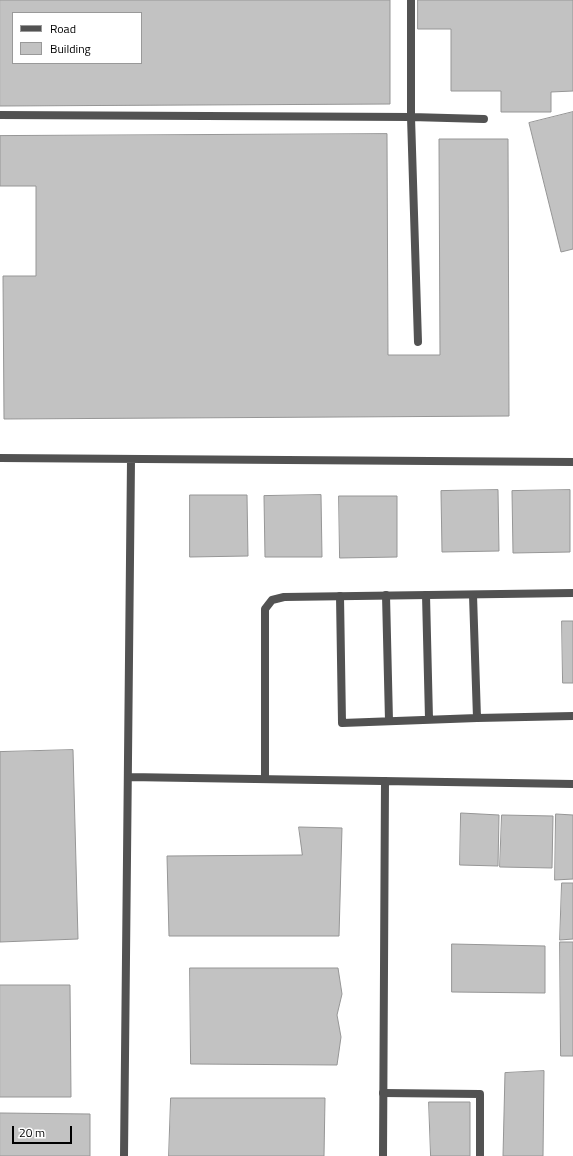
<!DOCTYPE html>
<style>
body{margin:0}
#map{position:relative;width:573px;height:1156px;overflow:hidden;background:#fff;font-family:"Titillium Web",sans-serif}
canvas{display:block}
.legend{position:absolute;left:12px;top:12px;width:130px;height:52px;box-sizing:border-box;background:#fff;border:1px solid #999;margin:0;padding:5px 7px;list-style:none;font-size:12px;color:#000}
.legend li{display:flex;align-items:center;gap:8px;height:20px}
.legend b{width:20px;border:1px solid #999}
.scale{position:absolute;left:12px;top:1126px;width:60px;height:18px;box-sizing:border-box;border:2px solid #000;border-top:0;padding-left:5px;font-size:12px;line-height:14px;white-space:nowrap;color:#000;-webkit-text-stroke:3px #fff;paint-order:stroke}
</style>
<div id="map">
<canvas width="573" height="1156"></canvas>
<ul class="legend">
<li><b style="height:5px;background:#525252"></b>Road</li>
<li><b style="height:11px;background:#c2c2c2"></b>Building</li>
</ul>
<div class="scale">20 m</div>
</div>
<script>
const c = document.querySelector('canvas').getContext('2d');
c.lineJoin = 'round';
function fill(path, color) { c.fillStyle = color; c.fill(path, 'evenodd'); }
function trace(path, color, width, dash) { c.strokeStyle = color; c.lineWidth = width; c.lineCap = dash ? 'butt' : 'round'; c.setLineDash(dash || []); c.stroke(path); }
const building = new Path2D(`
 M0,0H390V104L0,106ZM13,13H141V63H13Z
 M418,0H573V91L551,92V112H501V91H451V29H418Z
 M573,112V249L561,252L529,123Z
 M387,134L388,355H440L439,139H508L509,416L4,419L3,276H36V186H0V136Z
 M498,490L499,551L442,552L441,491Z
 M570,490V552L513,553L512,491Z
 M190,495H247L248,556L190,557Z
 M321,495L322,557H265L264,496Z
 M339,496H397V557L340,558Z
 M562,621H573V683H563Z
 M73,750L78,939L0,942V752Z
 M461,813L499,815L498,866L460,865Z
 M556,814L573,815V879L555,880Z
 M502,815L553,816L552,868L500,867Z
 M299,827L342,828L339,936H169L167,856L302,855Z
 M562,883H573V939L560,940Z
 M560,942H573V1056H561Z
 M452,944L545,946V993L452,992Z
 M190,968H338L342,994L337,1015L341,1037L337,1065L191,1064Z
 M0,985H70L71,1097H0Z
 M544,1071L543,1156H503L505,1073Z
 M171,1098H325L324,1156H169Z
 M429,1102H470V1156H431Z
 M0,1113L90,1114V1156H0Z`);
fill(building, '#c2c2c2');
trace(building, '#969696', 1);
trace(new Path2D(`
 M411,0V117L418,342
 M0,115L411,117L484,119
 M386,595L389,721
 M426,595L429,719
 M473,595L477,718L573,716
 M340,596L342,723L477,718
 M383,1093L480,1094V1156`), '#525252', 8);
trace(new Path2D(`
 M0,458L573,462
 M128,777L573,784
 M265,779V609L272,600L284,597L573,593
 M124,1156L131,460
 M383,1156L385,781`), '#525252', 8);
</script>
